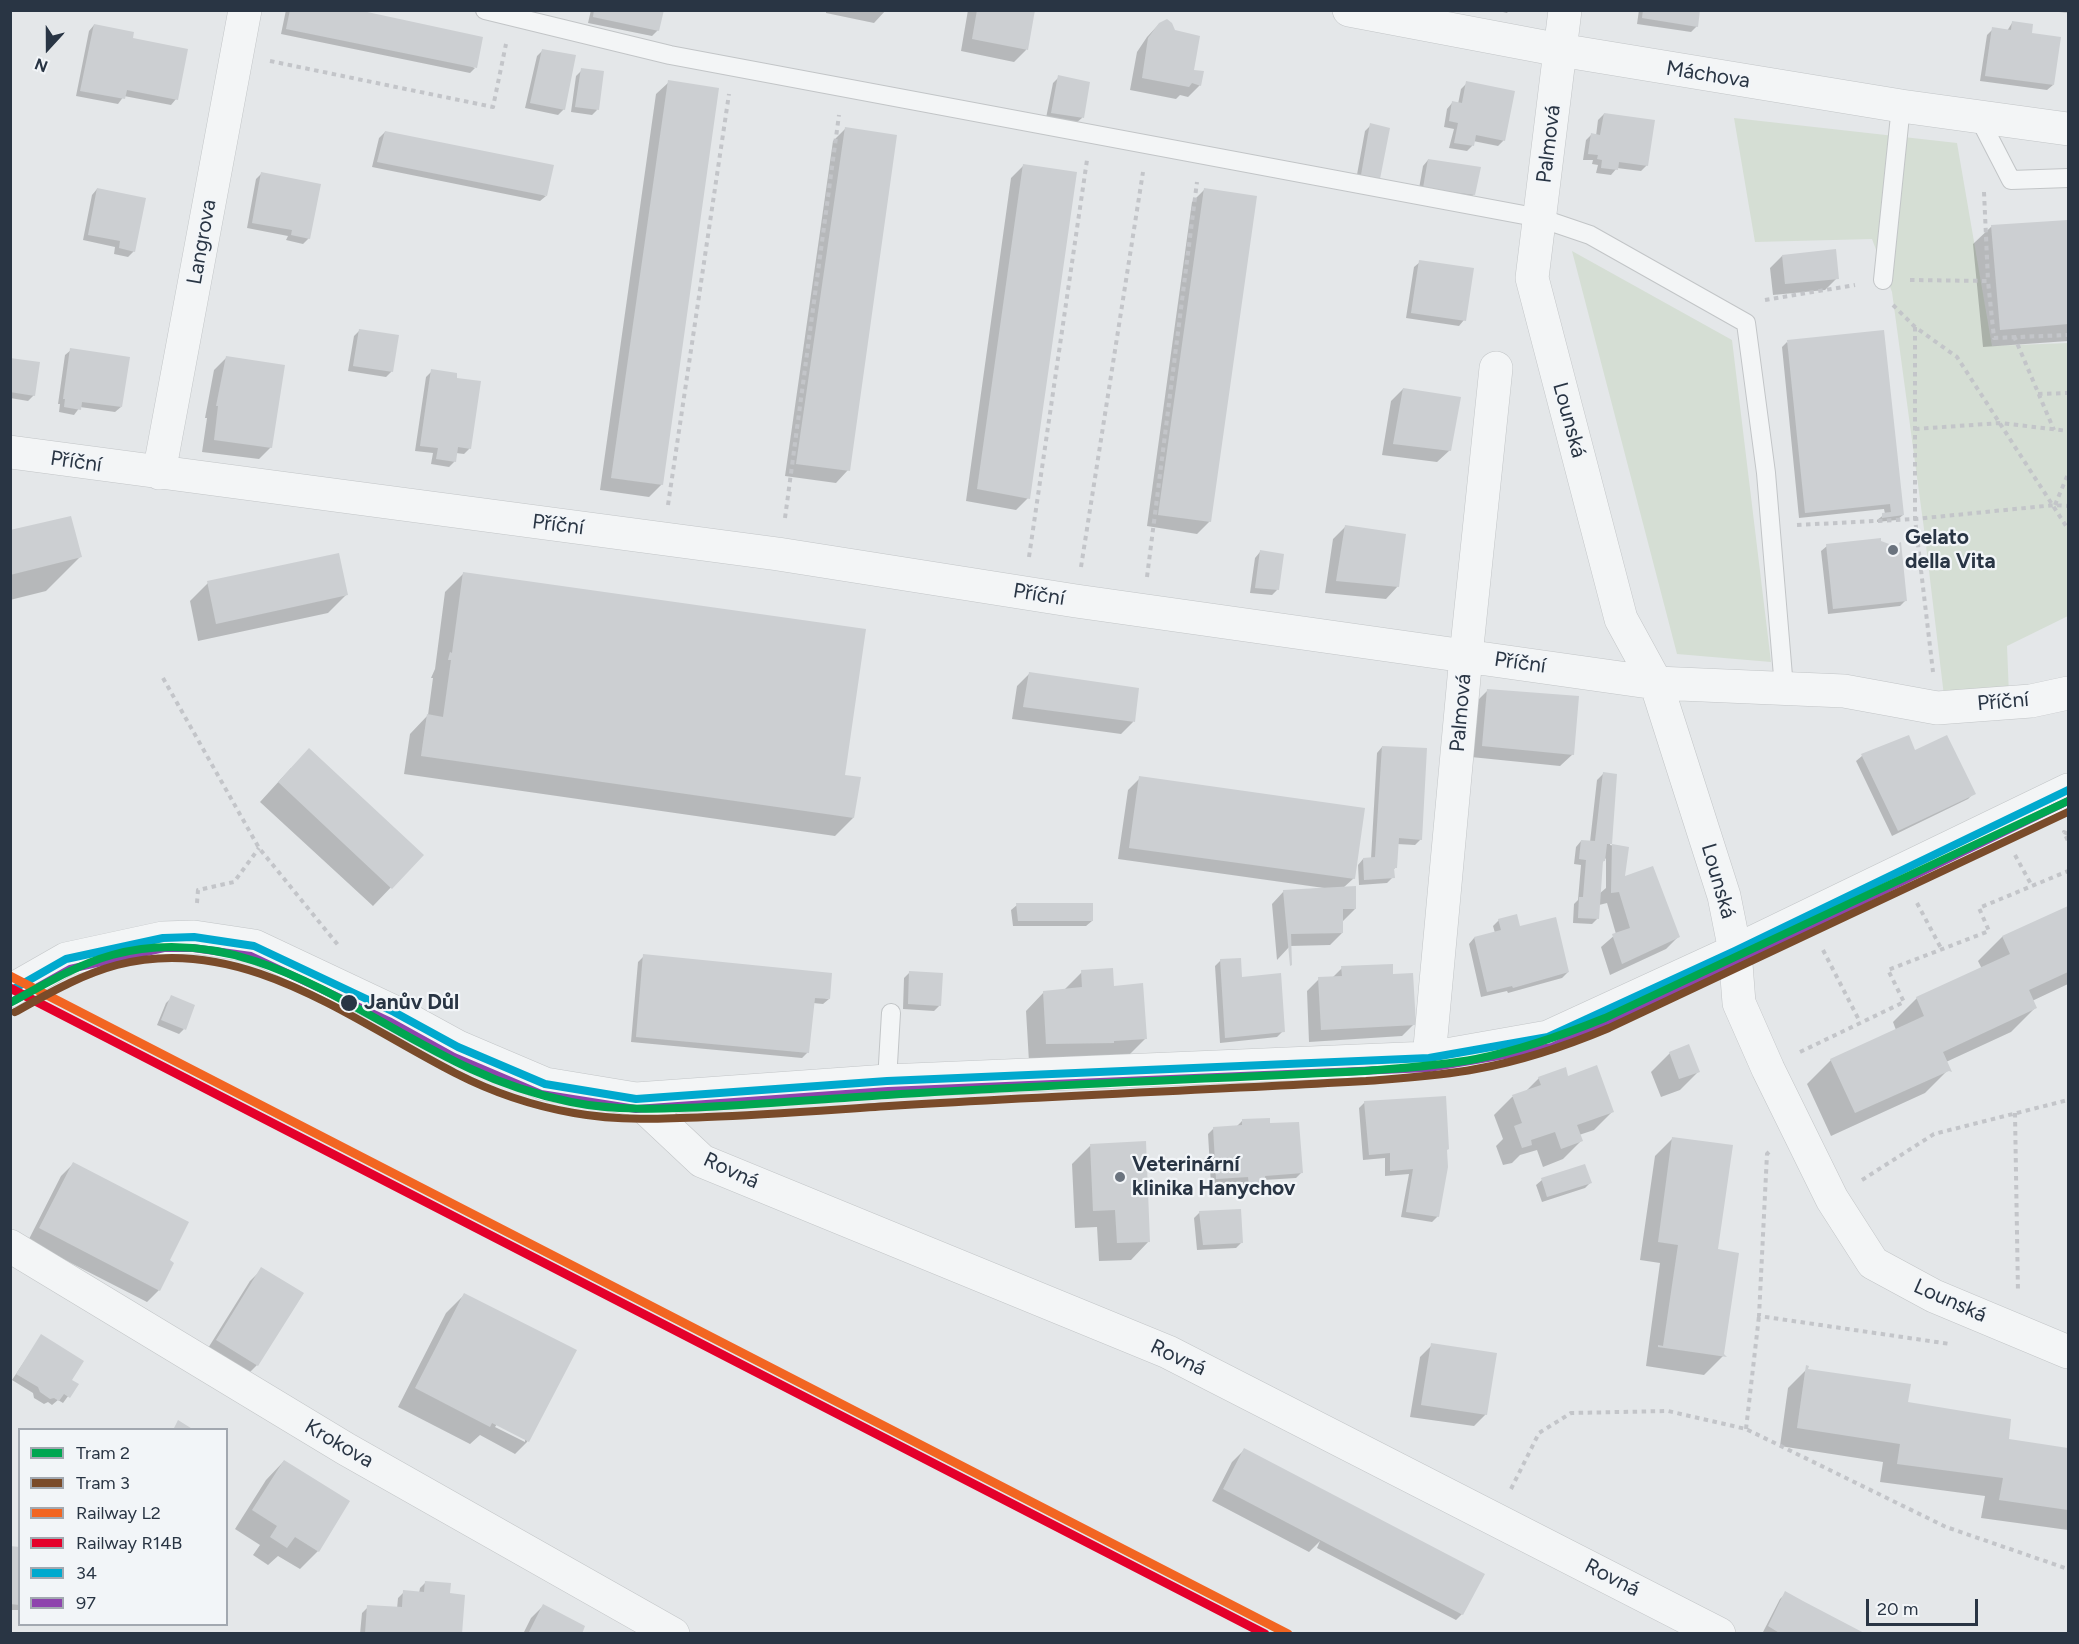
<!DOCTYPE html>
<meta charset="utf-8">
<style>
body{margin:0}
#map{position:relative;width:2079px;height:1644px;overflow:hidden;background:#e4e7e9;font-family:Figtree,sans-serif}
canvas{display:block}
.frame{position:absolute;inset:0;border:12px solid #293544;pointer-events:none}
.legend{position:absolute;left:18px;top:1428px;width:210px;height:198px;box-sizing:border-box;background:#f2f5f8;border:2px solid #a2a8b0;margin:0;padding:8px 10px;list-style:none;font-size:18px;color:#293544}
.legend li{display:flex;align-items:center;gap:12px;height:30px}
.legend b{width:30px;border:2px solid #a2a8b0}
.north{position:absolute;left:18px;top:18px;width:60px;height:60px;-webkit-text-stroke:4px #f2f5f8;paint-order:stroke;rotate:201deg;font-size:16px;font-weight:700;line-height:24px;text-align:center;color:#293544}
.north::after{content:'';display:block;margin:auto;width:21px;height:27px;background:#293544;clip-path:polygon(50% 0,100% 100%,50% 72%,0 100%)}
.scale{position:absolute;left:1866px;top:1599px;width:112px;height:27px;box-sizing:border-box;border:3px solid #293544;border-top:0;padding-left:8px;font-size:18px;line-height:21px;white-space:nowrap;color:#293544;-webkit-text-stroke:4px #f2f5f8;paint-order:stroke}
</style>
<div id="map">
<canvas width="2079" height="1644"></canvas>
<div class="frame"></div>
<ul class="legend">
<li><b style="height:8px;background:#00a651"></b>Tram 2</li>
<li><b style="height:8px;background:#7a4b2a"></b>Tram 3</li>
<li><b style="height:8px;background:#f26522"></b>Railway L2</li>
<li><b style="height:8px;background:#e4002b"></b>Railway R14B</li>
<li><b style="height:8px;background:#00a9ce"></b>34</li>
<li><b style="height:8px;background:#8e44ad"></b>97</li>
</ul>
<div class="north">N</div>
<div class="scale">20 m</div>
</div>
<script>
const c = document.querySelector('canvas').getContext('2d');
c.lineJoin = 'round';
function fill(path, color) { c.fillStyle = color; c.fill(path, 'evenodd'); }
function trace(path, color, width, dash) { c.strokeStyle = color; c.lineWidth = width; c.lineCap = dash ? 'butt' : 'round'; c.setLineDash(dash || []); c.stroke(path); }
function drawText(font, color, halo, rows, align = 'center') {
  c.font = font + ' Figtree,sans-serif'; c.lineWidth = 4.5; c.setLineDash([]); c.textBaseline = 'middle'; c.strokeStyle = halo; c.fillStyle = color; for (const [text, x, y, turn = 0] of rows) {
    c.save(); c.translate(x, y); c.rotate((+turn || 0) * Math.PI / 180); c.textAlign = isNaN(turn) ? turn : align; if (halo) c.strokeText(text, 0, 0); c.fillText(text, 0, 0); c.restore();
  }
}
fill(new Path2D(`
 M1734,118L1957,143L1992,346L2068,343V616L2007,646L2009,695L1944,696L1924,529L1892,292L1872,239L1755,242Z
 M1572,251L1732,340L1771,662L1677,654Z`), '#d5ded4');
fill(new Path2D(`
 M286,10H351L475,68L470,73L281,34Z
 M591,10L662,11L658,30L652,36L588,23Z
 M826,10H886L874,23L826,13Z
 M968,10H1033L1026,50L1014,62L961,51Z
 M1495,10H1509L1507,13Z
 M1639,10H1699L1697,26L1691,32L1637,24Z
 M2060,10H2068V13L2059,12Z
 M2012,23L2031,34L2053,85L2047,90L1980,81L1987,35L1993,29L2007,31Z
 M1159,24L1200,85L1188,97L1180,95L1176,99L1130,90L1137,52L1147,37Z
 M94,25L131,39L176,99L171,105L124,96L118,104L76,96L89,31Z
 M543,50L564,109L558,115L525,108L537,56Z
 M582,70L597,110L592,115L571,112L576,76Z
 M1059,77L1088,83L1082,118L1076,123L1046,118L1053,83Z
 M669,82L662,484L649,497L600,490L656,94Z
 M1467,83L1504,140L1498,146L1473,141L1472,146L1467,151L1449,148L1454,129L1444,127L1447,109L1452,103L1458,104L1461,89Z
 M1604,114L1647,165L1641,171L1617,168L1611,175L1596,173L1598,165L1592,164L1593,160H1583L1586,140L1591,135L1596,136L1598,120Z
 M1371,125L1379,178L1356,180L1365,131Z
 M845,129L848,470L836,483L785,476L833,141Z
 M385,132L546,196L540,201L372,167L379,138Z
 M1428,160L1474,194L1468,200L1418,194L1423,166Z
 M1023,166L1028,498L1016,510L966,501L1011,178Z
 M261,174L309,238L303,244L286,240L288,236L247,228L256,179Z
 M97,189L134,251L128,257L114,254L115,247L83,240L92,195Z
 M1204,190L1210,521L1197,534L1147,526L1192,202Z
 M2068,221V341L1983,347L1973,244L1992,226Z
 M1782,256L1837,278L1825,290L1773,295L1770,268Z
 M1420,262L1464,320L1459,326L1406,318L1414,267Z
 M359,331L392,371L386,377L348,371L354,336Z
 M1787,342L1903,515L1897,520L1877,522V520L1885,514L1884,509L1799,518L1782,347Z
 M71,350L121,407L115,412L80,407L74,415L59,412L60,404H58L65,355Z
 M226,358L271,447L259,459L202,452L207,418H205L214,370Z
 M10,359L34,395L28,401L10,398Z
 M432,371L470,448L464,454L456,453L455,461L449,467L431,464L433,453L415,451L426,377Z
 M1403,389L1450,450L1437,462L1382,455L1391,401Z
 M1345,527L1398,586L1386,599L1325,593L1333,539Z
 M10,532L80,557L46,591L10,600Z
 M1827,546L1905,601L1900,606L1828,614L1821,551Z
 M1260,552L1277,590L1272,595L1250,593L1255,558Z
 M464,573L844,776L853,818L835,836L404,774L410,734L428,715L433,678H431L435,669L445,592Z
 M208,583L346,595L328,613L198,641L190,601Z
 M1029,674L1137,689L1133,722L1121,734L1012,719L1017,686Z
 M1488,690L1573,754L1560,766L1471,757L1476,702Z
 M1382,747L1421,839L1415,845L1397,844L1396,867L1393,870V877L1387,883L1359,885L1358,865L1363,859H1371L1377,753Z
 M1914,752L1974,793L1968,799L1892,836L1856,761L1862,756Z
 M291,768L422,855L373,906L260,802Z
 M1603,774L1615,775L1610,845L1627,848L1623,878L1678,937L1666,949L1610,975L1601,947L1616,934L1607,903L1599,905L1598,918L1592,924L1573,923L1574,904L1578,900L1581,865L1574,864L1576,847L1581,841L1590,842L1597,780ZM1606,858V888L1599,894L1602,863Z
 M1140,778L1354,878L1343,888L1355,909L1343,921L1342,933L1330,945L1290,946L1277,960L1272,904L1284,891L1324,888L1118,859L1128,790Z
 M1017,905L1092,921L1086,926H1013L1011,910Z
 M2068,907V984L2032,1001L2035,1008L2011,1032L1946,1062L1949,1069L1925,1093L1831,1136L1807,1084L1831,1060L1896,1030L1893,1022L1917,998L1982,969L1978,961L2002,937Z
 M1499,920L1519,928L1568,972L1562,978L1508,993L1507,991L1481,997L1469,944L1474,938L1495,933L1493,926Z
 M644,956L829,999L823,1004L813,1003L808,1052L802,1058L631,1042L638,962Z
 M1221,960L1241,978L1283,1031L1277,1037L1220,1043L1215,966Z
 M1342,968L1392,975L1414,1024L1402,1036L1309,1042L1307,991L1319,979L1332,978Z
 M910,972L940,1005L934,1011L903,1009L904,978Z
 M1082,972L1112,987L1146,1038L1128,1056L1029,1062L1026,1011L1044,992L1063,991Z
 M172,997L184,1029L179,1034L157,1025L166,1003Z
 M1670,1053L1698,1072L1680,1090L1661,1097L1651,1072Z
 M1539,1078H1567L1612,1112L1594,1130L1579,1135L1581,1141L1563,1159L1543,1167L1537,1150L1520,1155L1512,1163L1503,1165L1496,1146L1503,1139L1494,1115L1512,1097L1525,1092Z
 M1365,1102L1446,1151L1438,1216L1432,1222L1401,1217L1409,1174L1385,1176V1158L1363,1160L1359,1108Z
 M1242,1121L1269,1125L1301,1173L1296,1178L1264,1180V1184L1259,1190H1243V1182L1211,1184L1208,1134L1214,1128L1236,1127Z
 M1673,1138L1716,1250L1723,1356L1704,1375L1646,1366L1660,1263L1640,1260L1655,1156Z
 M1091,1145L1149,1241L1131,1260L1099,1261L1097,1227L1075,1228L1072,1164Z
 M73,1164L168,1261L159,1290L147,1302L28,1241L61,1176Z
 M1542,1180L1591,1182L1585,1188L1542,1202L1536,1185Z
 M1200,1212L1241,1243L1236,1248L1197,1250L1194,1218Z
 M262,1269L257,1365L245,1377L205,1353L250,1281Z
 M464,1295L575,1351L527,1442L515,1454L480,1435L470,1444L398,1407L446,1313ZM497,1424L525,1439V1442L495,1427Z
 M41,1336L70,1380L77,1384L63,1403L58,1400L52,1405L48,1402L44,1404L34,1398L33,1393L12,1380Z
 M1432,1345L1486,1414L1474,1426L1410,1417L1420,1357Z
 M1806,1370L2007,1440L2068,1449V1530L1981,1518L1985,1496L1880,1482L1883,1462L1780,1446L1788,1388Z
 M1244,1450L1462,1614L1456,1620L1317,1548L1320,1541L1309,1552L1212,1501L1232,1462Z
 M284,1461L318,1551L300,1569L278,1556L268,1565L253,1555L260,1545L235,1529L266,1480Z
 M10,1548L20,1549V1610H10Z
 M426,1582L448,1594L461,1634H360L362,1613L368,1607L397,1609L398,1598L404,1592L419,1593L420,1588Z
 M1786,1593L1863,1634L1763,1632L1780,1599Z
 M543,1606L580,1634H523L531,1618Z`), '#0003');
fill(new Path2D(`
 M290,10H358L483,37L477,68L286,29Z
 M594,10H664L659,31L593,17Z
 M977,10H1035L1028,50L972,39Z
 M1643,10H1700L1698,27L1642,18Z
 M1167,19L1172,23L1175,30L1200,36L1194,70L1204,71L1201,86L1192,83L1189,87L1142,78L1148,38L1159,23Z
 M2012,21L2033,24L2032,33L2061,37L2054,85L1985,76L1992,27L2011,30Z
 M94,24L134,32L133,38L188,49L178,100L127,90L125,99L80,91Z
 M542,49L576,55L565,110L530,103Z
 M581,68L604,71L599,110L575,107Z
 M1058,75L1090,82L1084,118L1051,113Z
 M668,80L719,88L663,485L611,478Z
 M1466,81L1515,91L1505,141L1476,135L1474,146L1454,143L1458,123L1449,121L1452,101L1462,103Z
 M1604,113L1655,120L1648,166L1619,162L1618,170L1601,168L1602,160L1597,159L1598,155L1588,154L1591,133L1600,135Z
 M1370,123L1390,128L1380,179L1361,175Z
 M845,127L897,135L850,471L796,464Z
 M385,131L554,165L547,196L377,162Z
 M1428,159L1481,167L1475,195L1423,188Z
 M1023,164L1077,172L1030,499L977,489Z
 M261,172L321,184L310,239L291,235L292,230L252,223Z
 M97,188L146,198L135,252L119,248L120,241L88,235Z
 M1204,188L1257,196L1211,522L1158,515Z
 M2068,220V324L2000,330L1991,225Z
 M1836,249L1839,279L1785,284L1782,255Z
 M1419,260L1474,268L1466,321L1411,313Z
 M359,329L399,335L393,372L353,366Z
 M1884,330L1904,515L1882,518V513L1891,512L1890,504L1805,513L1787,340Z
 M70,348L130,357L122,407L82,402L81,410L64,407L65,399H63Z
 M226,356L285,365L272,448L214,440L218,406H216Z
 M10,358L40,362L35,396L10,392Z
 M431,369L457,373V378L481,381L471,449L458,447L456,462L436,459L438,448L420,446Z
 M1403,388L1461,397L1451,451L1393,444Z
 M71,516L82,557L10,575V530Z
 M1345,525L1406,534L1399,587L1336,581Z
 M1881,538V541L1900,548L1899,543L1901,542L1907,601L1833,609L1826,544Z
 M1260,550L1284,554L1279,590L1255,588Z
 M339,553L348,595L216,624L207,581Z
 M463,572L866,629L845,775L861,777L854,818L421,756L427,714L443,717L451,660H448L450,652L452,653Z
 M1029,672L1139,688L1135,722L1023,707Z
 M1487,689L1579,696L1574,755L1482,746Z
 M1909,735L1915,750L1947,735L1976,794L1898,831L1861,754Z
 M1382,746L1427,748L1422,840L1399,838L1397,868H1394L1395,878L1364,880L1363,858L1375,857Z
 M309,748L424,855L392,889L278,782Z
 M1603,772L1617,774L1612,844H1607L1605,861H1603L1599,919L1578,918L1579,897H1583L1586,860L1579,859L1581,840L1595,841Z
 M1139,776L1365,808L1355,879L1129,848Z
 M1612,844L1629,847L1625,876L1653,866L1680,937L1622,964L1612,934L1630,928L1619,892L1611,893Z
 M1356,886V909H1343V933L1291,934L1292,965L1290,966L1283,890Z
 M1016,903H1093V921H1018Z
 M2068,906V972L2029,990L2037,1008L1943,1052L1952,1072L1949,1071L1855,1113L1830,1059L1924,1016L1916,997L2010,954L2002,936Z
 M1517,914L1520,926L1556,917L1569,972L1513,988L1512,986L1487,992L1474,937L1501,930L1498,919Z
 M643,954L832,973L830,999L815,998L809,1053L636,1037Z
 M1241,958L1242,977L1281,973L1285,1032L1225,1038L1220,959Z
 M1393,964V974L1413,973L1416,1025L1321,1030L1318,977L1342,976L1341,966Z
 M1113,968L1114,986L1143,983L1147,1039L1114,1041V1043L1046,1044L1043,991L1082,987L1081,970Z
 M909,971L943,973L941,1006L908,1004Z
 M171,995L195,1005L186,1030L161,1020Z
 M1689,1044L1700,1072L1679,1079L1669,1052Z
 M1597,1065L1614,1112L1577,1125L1583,1141L1561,1149L1555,1132L1531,1140L1532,1145L1522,1148L1514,1126L1522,1123L1512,1095L1541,1085L1538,1077L1566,1067L1568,1076Z
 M1446,1096L1449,1149L1447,1150L1448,1167L1439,1217L1406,1212L1413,1169L1390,1171V1153L1369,1155L1364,1101Z
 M1270,1118V1123L1299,1122L1303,1173L1265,1176L1266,1185H1249L1248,1177L1216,1179L1213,1127L1242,1125V1119Z
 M1672,1137L1733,1145L1718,1249L1739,1253L1724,1354L1727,1357L1658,1347V1345L1663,1346L1678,1245L1658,1242Z
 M1146,1141L1150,1242L1117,1243L1115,1210L1093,1211L1090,1144Z
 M73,1162L189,1222L170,1260L174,1263L160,1291L39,1228Z
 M1585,1164L1592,1183L1547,1197L1541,1178Z
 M1241,1209L1243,1243L1203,1245L1199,1211Z
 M261,1267L304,1293L258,1366L216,1340Z
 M464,1293L577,1350L529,1442L492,1423L490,1427L415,1388Z
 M41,1334L84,1361L72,1380L79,1384L70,1398L64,1394L59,1401L54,1398L50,1399L40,1392L38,1387L16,1374Z
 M1431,1343L1497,1353L1487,1415L1421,1405Z
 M1806,1365L1809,1366L1808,1369L1911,1384L1908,1402L2011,1419L2009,1439L2068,1448V1510L1999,1500L2003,1478L1897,1464L1900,1444L1797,1428Z
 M178,1420L194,1430H173Z
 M1244,1448L1485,1574L1463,1615L1223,1489Z
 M284,1460L350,1501L319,1552L295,1537L287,1548L270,1537L277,1526L252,1510Z
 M10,1546L20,1547V1605L10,1604Z
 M425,1581L451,1583L450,1593L465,1595L462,1634H365L367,1605L402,1607L403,1590L424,1592Z
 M1785,1591L1803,1601L1866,1634H1781L1768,1626Z
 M543,1604L585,1626L582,1634H528Z`), '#cccfd2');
const lane = new Path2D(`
 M485,10L670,55L1540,218L1590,235L1746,323L1766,473L1784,688
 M1978,116L2011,180L2068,178
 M1883,280L1901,106
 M887,1081L891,1013`);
const street = new Path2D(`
 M1349,10L1560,50L1901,106L2068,129
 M1565,10L1532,278L1621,619L1656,683L1724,896L1735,951L1739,1003L1768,1069L1832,1199L1873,1263L1934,1296L2068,1352
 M10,452L778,554L1076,601L1656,683L1844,691L1937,708L2031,701L2068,693
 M159,473L245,10
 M10,991L66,959L163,938L194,937L254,946L394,1012L458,1047L545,1084L636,1099L887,1081L1429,1058L1548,1037L1735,951L2068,790
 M1429,1058L1466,656L1496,368
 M636,1099L702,1161L1168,1352L1719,1634
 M10,1246L346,1449L673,1634`);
trace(lane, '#c2c5c7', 20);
trace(street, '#c2c5c7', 34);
trace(new Path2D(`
 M270,61L493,107L506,44
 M1984,192L1988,281
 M1910,280L1988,281L1994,338L2068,335
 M1765,300L1855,285
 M1893,305L1915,327L1957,357L2068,529
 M1915,327V519L1933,672
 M2014,336L2054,430
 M2038,394L2068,393
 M1915,429L2001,423L2068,431
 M668,505L729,94
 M2055,505L2068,474
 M785,518L839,115
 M1797,525L1915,519L2055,505L2068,506
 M1029,557L1087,160
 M1081,567L1143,172
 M1147,577L1197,182
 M163,678L259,848L338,945
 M2068,834L2064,832L2068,841
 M2015,855L2032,886
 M197,903L198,890L234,882L259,848
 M1917,903L1942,950
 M1823,950L1860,1022
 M1800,1052L1904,1002L1888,970L1989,931L1979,908L2068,871
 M2015,1113L2018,1293
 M1769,1152L1767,1154L1759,1316L1950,1344
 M1862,1180L1934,1134L2068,1100
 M1746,1429L1759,1316
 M1511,1489L1539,1433L1571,1413L1668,1411L1746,1429L1946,1527L2068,1569`), '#c3c5c9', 4, [4.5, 4.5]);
trace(lane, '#f3f5f6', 18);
trace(street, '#f3f5f6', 33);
trace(new Path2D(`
 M10,991L66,959L163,938L194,937L254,946L394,1012L458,1047L545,1084L636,1099L887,1081L1429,1058L1548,1037L1735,951L2068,790`), '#00a9ce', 8);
trace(new Path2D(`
 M15,1000L70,969L164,948H193L251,956L389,1021L454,1057L541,1094L636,1109L888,1091L1429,1068L1552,1047L1740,960L2068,801`), '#8e44ad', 8);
trace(new Path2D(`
 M10,976L1288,1634`), '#f26522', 9);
trace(new Path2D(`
 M10,988L1265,1634`), '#e4002b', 9);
trace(new Path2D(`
 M10,1003C43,985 76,965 112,955C248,918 357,1017 471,1069C503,1084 537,1095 571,1102C615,1111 660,1109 705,1107C766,1104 826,1099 887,1095C1046,1085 1206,1079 1365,1071C1402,1068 1439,1066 1476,1059C1521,1050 1563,1035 1605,1018L2068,801`), '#00a651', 8);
trace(new Path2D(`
 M15,1012C48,994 80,975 117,965C241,932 351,1020 455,1073C492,1092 533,1106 574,1113C618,1121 663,1119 707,1117C768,1115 828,1110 889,1106C1048,1096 1207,1090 1366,1081C1402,1078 1440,1076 1476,1069C1522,1061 1566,1046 1609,1028L2068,812`), '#7a4b2a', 8);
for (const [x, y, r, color] of [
 [1893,550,6,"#6a737e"],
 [349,1003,9,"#293544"],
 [1120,1177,6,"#6a737e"]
]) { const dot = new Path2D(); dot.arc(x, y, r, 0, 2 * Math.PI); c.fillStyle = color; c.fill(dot); trace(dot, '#f2f5f8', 2); }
drawText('21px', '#293544', '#f2f5f8', [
 ["Máchova",1708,75,9],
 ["Palmová",1549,144,-83],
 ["Langrova",202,242,-80],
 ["Lounská",1569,420,75],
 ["Příční",76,462,8],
 ["Příční",558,525,7],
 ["Příční",1039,595,9],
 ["Příční",1520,663,8],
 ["Příční",2003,702,-5],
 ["Palmová",1461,713,-85],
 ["Lounská",1718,881,74],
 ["Rovná",731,1171,25],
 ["Lounská",1950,1301,24],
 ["Rovná",1178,1358,25],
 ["Krokova",339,1444,30],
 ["Rovná",1612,1578,27]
]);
drawText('bold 21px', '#293544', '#f2f5f8', [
 ["Gelato",1905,538],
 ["della Vita",1905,562],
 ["Veterinární",1132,1165],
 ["klinika Hanychov",1132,1189]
], 'left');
drawText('bold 21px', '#293544', '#f2f5f8', [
 ["Janův Důl",364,1003]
], 'left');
</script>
